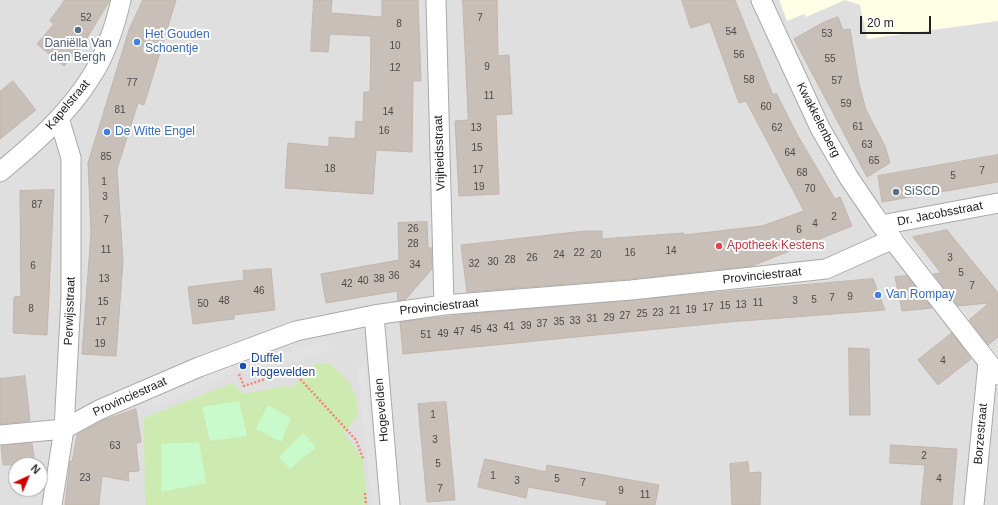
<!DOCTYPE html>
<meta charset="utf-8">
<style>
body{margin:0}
#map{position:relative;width:998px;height:505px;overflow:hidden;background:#f2efe9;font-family:Helvetica,sans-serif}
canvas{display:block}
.north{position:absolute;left:8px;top:457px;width:40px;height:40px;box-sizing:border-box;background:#fff;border:1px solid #a7a7a7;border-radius:50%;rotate:44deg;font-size:11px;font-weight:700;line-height:16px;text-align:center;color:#222}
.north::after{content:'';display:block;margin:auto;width:14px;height:18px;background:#d40000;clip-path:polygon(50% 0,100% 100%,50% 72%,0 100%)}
.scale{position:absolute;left:860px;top:16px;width:71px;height:18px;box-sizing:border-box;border:2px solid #222;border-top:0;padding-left:5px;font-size:12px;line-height:14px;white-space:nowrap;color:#222;-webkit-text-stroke:3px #fff;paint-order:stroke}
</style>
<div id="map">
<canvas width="998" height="505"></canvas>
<div class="north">N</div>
<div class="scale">20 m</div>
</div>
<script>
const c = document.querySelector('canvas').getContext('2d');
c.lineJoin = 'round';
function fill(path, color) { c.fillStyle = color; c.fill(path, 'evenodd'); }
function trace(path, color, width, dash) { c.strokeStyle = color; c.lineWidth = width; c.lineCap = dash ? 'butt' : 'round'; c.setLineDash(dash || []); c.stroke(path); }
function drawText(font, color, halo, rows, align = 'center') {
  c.font = font + ' Helvetica,sans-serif'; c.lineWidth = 4; c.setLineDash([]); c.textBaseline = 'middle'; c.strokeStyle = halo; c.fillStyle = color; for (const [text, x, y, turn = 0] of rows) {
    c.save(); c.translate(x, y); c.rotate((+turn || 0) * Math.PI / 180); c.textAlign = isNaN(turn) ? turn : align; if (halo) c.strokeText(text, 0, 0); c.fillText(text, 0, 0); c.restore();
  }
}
fill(new Path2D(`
 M0,0H998V357L879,203L870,222L998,388V505H0ZM16,465H40V489H16Z`), '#e0dfdf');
fill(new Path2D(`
 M779,0H998V21L867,39L860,5L845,0L806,17L804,14L787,21Z`), '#ffffe5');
fill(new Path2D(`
 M316,364H330C350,380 357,390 358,416L344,433L363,458L367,505H145L144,418L232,383L244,394L285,386L293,387Z`), '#cdebb0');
fill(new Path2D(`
 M239,401L247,436L210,441L202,407Z
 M268,405L291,418L281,442L256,429Z
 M303,433L316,447L290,469L279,457Z
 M199,442L206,483L161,492V444Z`), '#c8facc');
fill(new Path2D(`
 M327,341L330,350L253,374L243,366Z
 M230,365L234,372L153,407L151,397Z
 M357,366H365L379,505H372Z`), '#e2e2e2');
const building = new Path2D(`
 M65,0H110L84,43L64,66L37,44L54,24L50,21Z
 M143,0H176L144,105L138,103L117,169L123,261L116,356L82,354L91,233L88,163L129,30Z
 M314,0H332L331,13L382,17V0H418L421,81H413L412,152L376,150L373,194L285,188L288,143L329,147V137L355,139L356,121L363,122L364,92H370L371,36L330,34L328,52L311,51Z
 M463,0H497L498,56L509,55L512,114L496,115L499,194L459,196L455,121L468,120Z
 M682,0H735L773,95L776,93L798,136L835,199L840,197L852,226L752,266L630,279L467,292L461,245L585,231H602V239L684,233V235L762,226L804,211L746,101L739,103L710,22L691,28Z
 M838,17L843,30L850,29L859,84L866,110L885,146L890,163L867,177L794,39L822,23Z
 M13,81L36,110L0,139V92Z
 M998,155V182L882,202L878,176Z
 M54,190L47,335L13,333L14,297L21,296L20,191Z
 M427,222L428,248H432V269L406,299L398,301L397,291L326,303L321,274L399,260L398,223Z
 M947,230L998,293V337L988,345L969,320L989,303L958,306L933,274L941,273L913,237Z
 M271,269L275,310L234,315V319L193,324L188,287L244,280L243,271Z
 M907,276L932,308L902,311L895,277Z
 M873,279L885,310L729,322L403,354L400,322L469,314Z
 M952,333L971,359L938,385L918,360Z
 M849,348L869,349L870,415H850Z
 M25,376L30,421L0,424V379Z
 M446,402L455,500L427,502L418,404Z
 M136,409L141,442L136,443L139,471L128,472L129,481L102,476L99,505H65L70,461L72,462L77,435L102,421Z
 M32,443L35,465H3L1,446Z
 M891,445L957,449L952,505H921L925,465L890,463Z
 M485,459L546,472L547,465L659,485L655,505H606L607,501L528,487L526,498L478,487Z
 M748,462L749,473L761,472L760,505H732L730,464Z`);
fill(building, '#c7bfb8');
trace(building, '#c4b6ab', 1);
const minor = new Path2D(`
 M436,0L444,305
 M761,0L820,128L849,178L881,225L998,375
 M0,172C34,144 68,114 91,77C106,54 115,26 121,0
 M881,225L998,203
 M374,315L390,505
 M0,435L64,429L99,410L199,367L296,331L374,315L444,305L631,290L826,269L893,239
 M52,505L64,429L71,298V158L59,118
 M974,505L988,363`);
trace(minor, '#a9a9a9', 21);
trace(new Path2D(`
 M239,374L244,386L292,370L356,440L363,458
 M365,493L366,505`), '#fa8072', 2.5, [2, 2]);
trace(minor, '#fff', 19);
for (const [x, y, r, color] of [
 [78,30,4,"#5c6f8a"],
 [137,42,4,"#3f7fe0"],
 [107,132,4,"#3f7fe0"],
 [896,192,4,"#5c6f8a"],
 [719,246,4,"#e0444e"],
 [878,295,4,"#3f7fe0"],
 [243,366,4,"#1a4fb4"]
]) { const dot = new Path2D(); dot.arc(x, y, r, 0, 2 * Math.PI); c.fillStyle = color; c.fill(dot); trace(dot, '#fff', 1.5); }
drawText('10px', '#4b4948', null, [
 ["52",86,18],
 ["7",480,18],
 ["8",399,24],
 ["54",731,32],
 ["53",827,34],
 ["10",395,46],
 ["56",739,55],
 ["55",830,59],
 ["9",487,67],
 ["12",395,68],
 ["58",749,80],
 ["57",837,81],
 ["77",132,83],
 ["11",489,96],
 ["59",846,104],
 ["60",766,107],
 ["81",120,110],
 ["14",388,112],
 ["61",858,127],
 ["13",476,128],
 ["62",777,128],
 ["16",384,131],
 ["63",867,145],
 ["15",477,148],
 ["64",790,153],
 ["85",106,157],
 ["65",874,161],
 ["18",330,169],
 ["17",478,170],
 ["7",982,171],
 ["68",802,173],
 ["5",953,176],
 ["1",104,182],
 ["19",479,187],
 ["70",810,189],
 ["3",105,197],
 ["87",37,205],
 ["2",834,217],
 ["7",106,220],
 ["4",815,224],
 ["26",413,229],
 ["6",799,230],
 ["28",413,244],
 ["11",106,250],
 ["14",671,251],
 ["22",579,253],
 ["16",630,253],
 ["24",559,255],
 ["20",596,255],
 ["26",532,258],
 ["3",950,258],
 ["28",510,260],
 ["30",493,262],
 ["32",474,264],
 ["34",415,265],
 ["6",33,266],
 ["5",961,273],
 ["36",394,276],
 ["13",104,279],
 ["38",379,279],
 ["40",363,281],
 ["42",347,284],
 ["7",972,286],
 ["46",259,291],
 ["9",850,297],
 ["7",832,298],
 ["5",814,300],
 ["48",224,301],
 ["3",795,301],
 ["15",103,302],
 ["11",758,303],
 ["50",203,304],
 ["13",741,305],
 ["15",725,306],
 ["17",708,308],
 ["8",31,309],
 ["19",691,310],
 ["21",675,311],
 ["23",658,313],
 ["25",642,314],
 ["27",625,316],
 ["29",609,318],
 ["31",592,319],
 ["33",575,321],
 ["17",101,322],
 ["35",559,322],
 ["37",542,324],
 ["39",526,326],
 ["41",509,327],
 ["43",492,329],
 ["45",476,330],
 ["47",459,332],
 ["49",443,334],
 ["51",426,335],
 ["19",100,344],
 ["4",943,361],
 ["1",433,415],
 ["3",435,440],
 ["63",115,446],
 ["2",924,456],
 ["5",438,464],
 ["1",493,476],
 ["23",85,478],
 ["5",557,479],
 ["4",939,479],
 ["3",517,481],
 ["7",583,483],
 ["7",440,489],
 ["9",621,491],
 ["11",645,495]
]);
drawText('12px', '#366cbe', '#fff', [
 ["Het Gouden",145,35],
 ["Schoentje",145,49],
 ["De Witte Engel",115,132],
 ["Van Rompay",886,295]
], 'left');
drawText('12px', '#4e5e75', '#fff', [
 ["Daniëlla Van",78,44],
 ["den Bergh",78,58],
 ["SiSCD",904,192,"left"]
]);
drawText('12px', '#222', '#fff', [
 ["Kapelstraat",68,105,-50],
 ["Kwakkelenberg",818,120,63],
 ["Vrijheidsstraat",440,153,-92],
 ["Dr. Jacobsstraat",940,214,-11],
 ["Provinciestraat",762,276,-6],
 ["Provinciestraat",439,307,-6],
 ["Perwijsstraat",70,311,-88],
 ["Provinciestraat",130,397,-24],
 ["Hogevelden",382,410,-95],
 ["Borzestraat",981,434,-85]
]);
drawText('12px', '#be3a42', '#fff', [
 ["Apotheek Kestens",727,246]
], 'left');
drawText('12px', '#164399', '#fff', [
 ["Duffel",251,359],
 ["Hogevelden",251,373]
], 'left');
</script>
